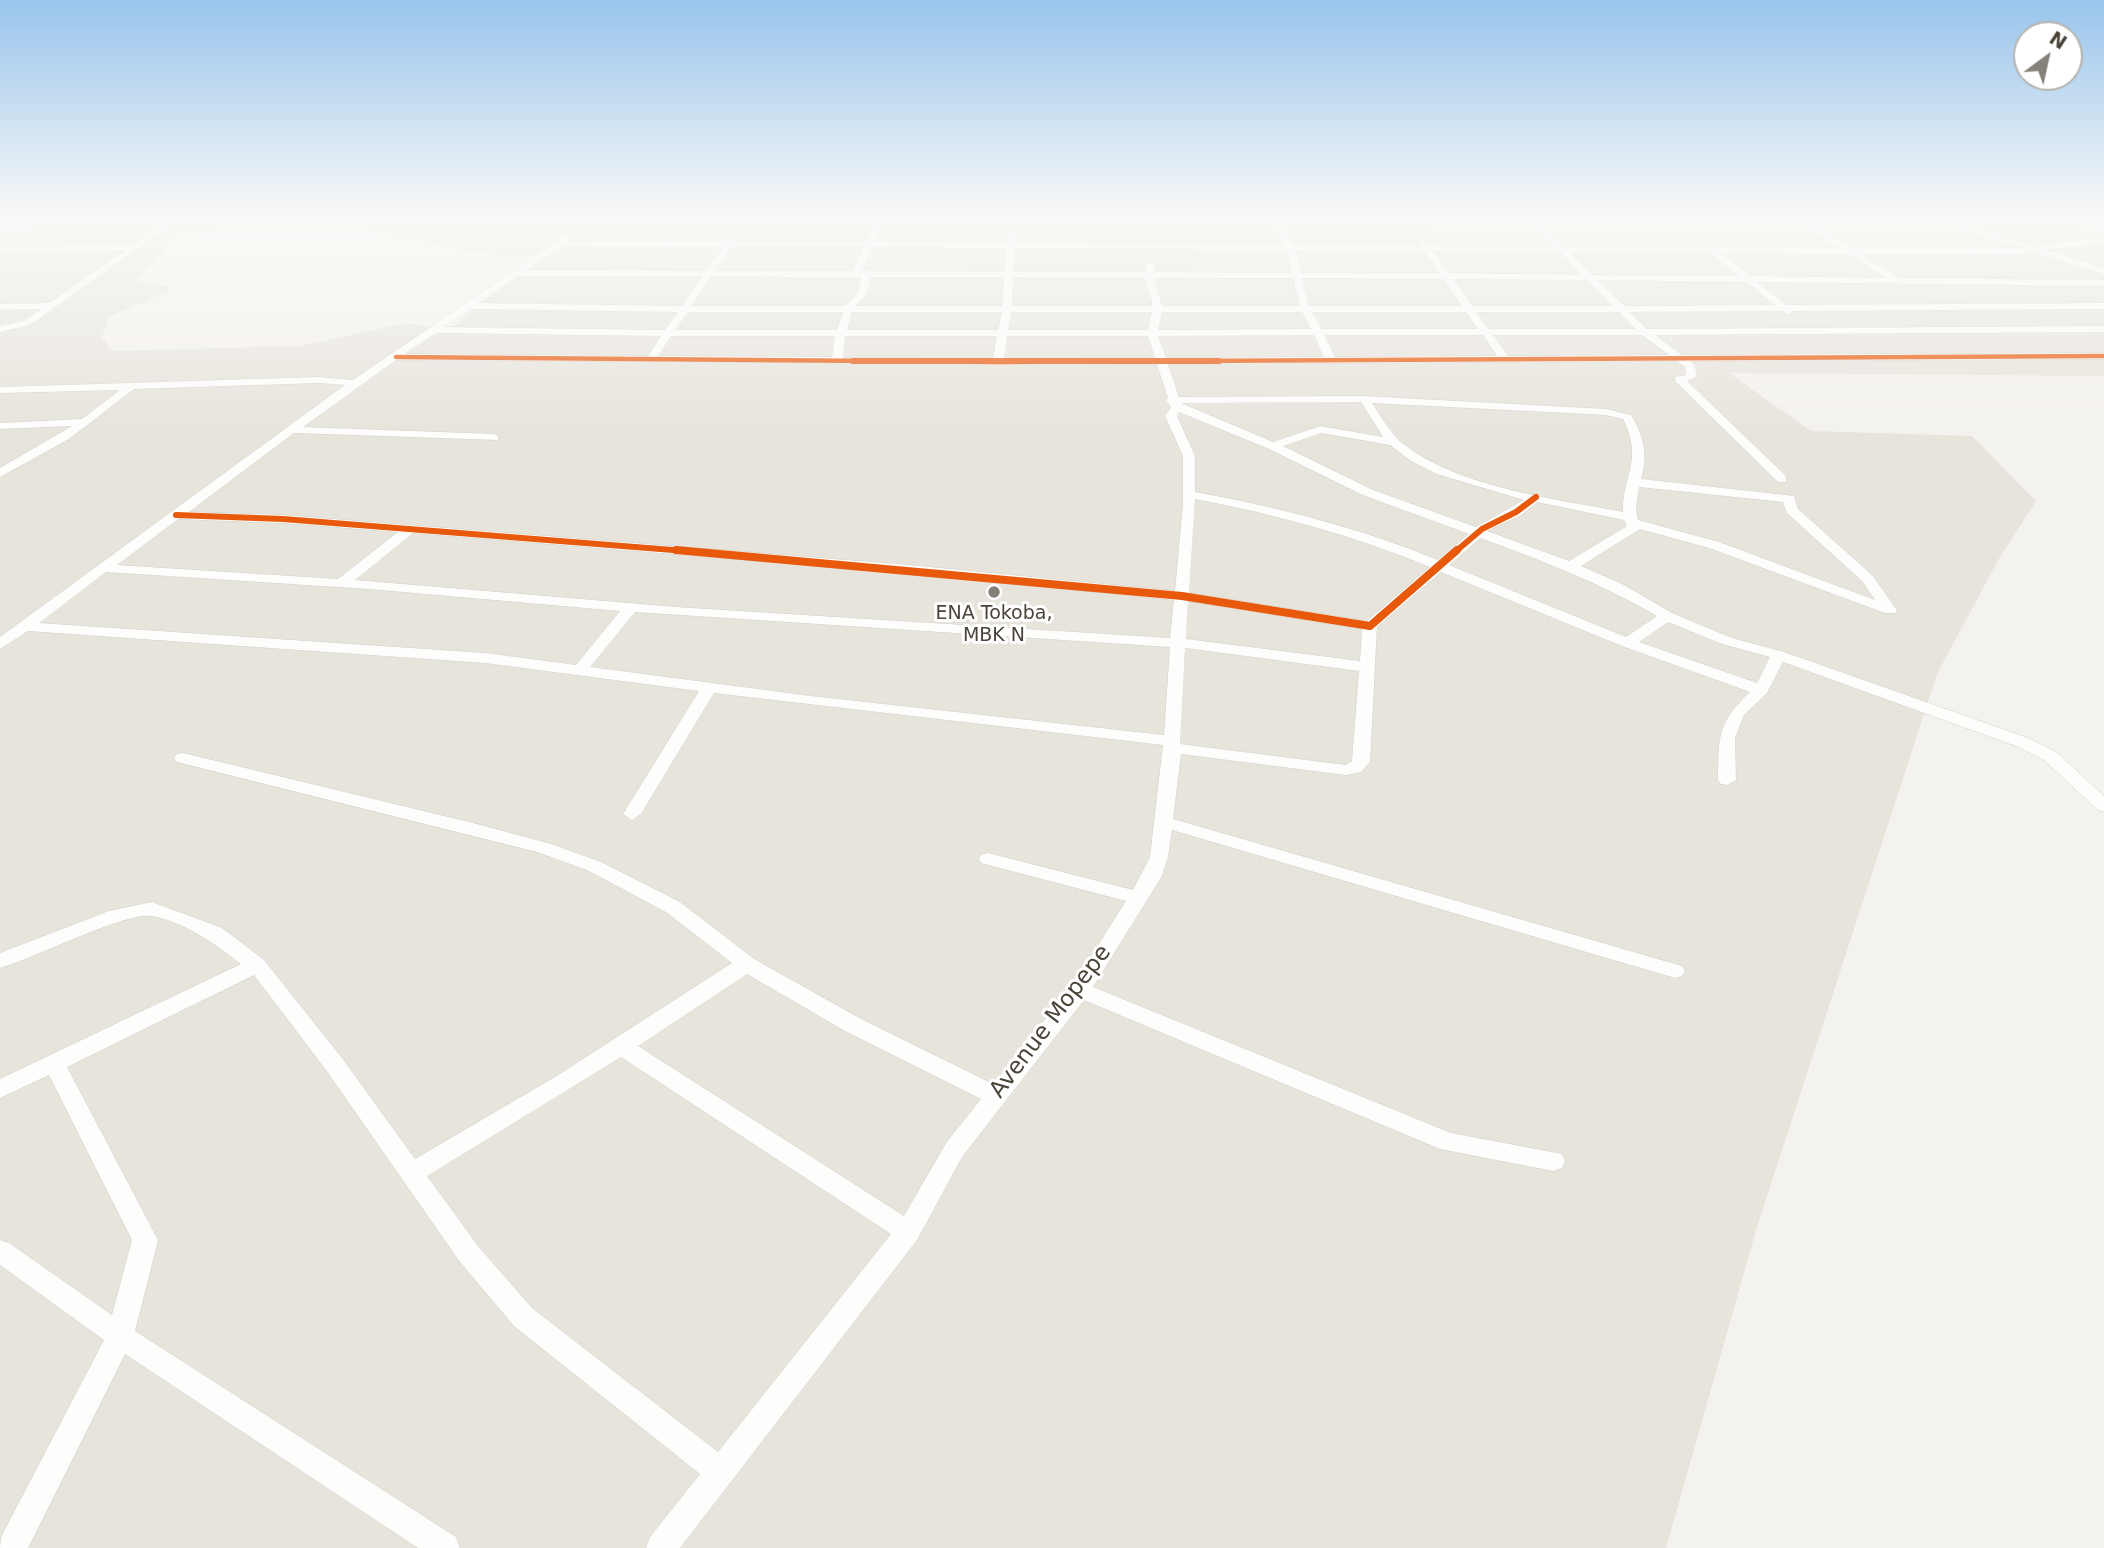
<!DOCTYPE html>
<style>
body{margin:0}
#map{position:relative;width:2104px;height:1548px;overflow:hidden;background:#f4f2ee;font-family:"DejaVu Sans",sans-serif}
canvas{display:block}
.north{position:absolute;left:2013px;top:21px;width:70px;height:70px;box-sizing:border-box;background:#fff;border:2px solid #b7b4b0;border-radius:50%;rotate:33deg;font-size:19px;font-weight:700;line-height:28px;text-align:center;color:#4b4439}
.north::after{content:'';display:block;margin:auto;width:24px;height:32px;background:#868178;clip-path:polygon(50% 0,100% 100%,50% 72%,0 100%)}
</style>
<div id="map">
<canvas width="2104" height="1548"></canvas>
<div class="north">N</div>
</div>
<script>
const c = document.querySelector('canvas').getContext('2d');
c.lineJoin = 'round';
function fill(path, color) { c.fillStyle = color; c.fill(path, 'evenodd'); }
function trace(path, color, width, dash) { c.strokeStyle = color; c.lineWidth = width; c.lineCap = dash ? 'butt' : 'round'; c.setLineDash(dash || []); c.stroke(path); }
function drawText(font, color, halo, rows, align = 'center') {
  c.font = font + ' "DejaVu Sans",sans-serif'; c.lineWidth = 6; c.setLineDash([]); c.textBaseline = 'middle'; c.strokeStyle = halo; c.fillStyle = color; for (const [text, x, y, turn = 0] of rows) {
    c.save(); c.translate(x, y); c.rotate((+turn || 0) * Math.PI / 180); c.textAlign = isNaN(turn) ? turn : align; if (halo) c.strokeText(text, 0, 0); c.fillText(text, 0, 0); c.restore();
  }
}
fill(new Path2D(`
 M0,217H2104V376L1729,373L1811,431L1972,436L2036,501L1997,562L1937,674L1757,1227L1666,1548H0ZM289,221L372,232L493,255H537L449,331L407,323L300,346L111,351L102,337L109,317L175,288L133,281L159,258L170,237Z`), '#e7e4dc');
const minor = new Path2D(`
 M173,217H182L30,325L0,332V326L24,321L41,309L0,310V304L49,303L126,250L0,253V247L133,245Z
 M376,217L877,219L878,217H886L885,220H1272L1270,217H1278L1280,220L1529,221V217H1533L1539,221L1950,222L2068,217L2104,227V232L2058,219L1965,225L2034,247L2104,237V243L2046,250L2104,268V274L2033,252L2013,255L1860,254L1899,278L2104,280V286L1757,282L1787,305L2104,303V309L1793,311L1788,314L1782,311L1629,312L1647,329L2104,326V332L1655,335L1682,355L2104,353V359L1690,361L1695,366L1697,377L1687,381L1786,476V482H1778L1675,381V377L1686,375L1685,367L1677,361L1168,364L1179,397L1364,396L1606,409L1631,415C1643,434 1649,457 1641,479L1794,496L1798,509L1872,575L1897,610L1895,613H1885L1709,548L1640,529L1581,566L1624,585L1672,613L1732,638L1784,652L2028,738L2056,752L2104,796V812L2098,810L2044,760L2016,746L1783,662L1767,693L1744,715L1735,738L1736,780L1727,785L1721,784L1718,780C1719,736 1717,723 1750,692L1622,646L1441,572L1377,627L1370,762L1361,772L1346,775L1181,754L1173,819L1682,966L1685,971L1682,976L1675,978L1172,830L1168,857L1162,876L1093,987L1451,1133L1562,1154L1565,1161L1562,1168L1553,1171L1440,1149L1084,1000L962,1157L917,1240L680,1548H646L650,1537L700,1474L514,1326L460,1262L326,1070L254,975L67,1067L158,1240L135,1331L456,1537L460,1548H418L125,1354L28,1548H0L1,1537L104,1340L0,1265V1240L9,1243L112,1315L132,1240L49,1075L0,1098V1079L241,964C217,945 183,921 152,916C124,912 33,959 0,968V953L109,911L152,902L222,928L264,960L342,1058L415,1159L555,1077L732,963L666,912L587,870L537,852L177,762L174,758L177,754L183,753L473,823L551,844L601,862L680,902L754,959L861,1019L993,1084L1073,985L1126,901L981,863L979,859L981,855L988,853L1133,890L1150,857L1163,745L714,693L641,814L632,820L623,814L699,691L485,663L28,631L0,649V637L345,385L319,383L134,389L69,439L0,477V468L72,426L0,429V423L82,419L120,390L0,393V387L319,377L353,380L566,235L573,237L569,241H726L733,235L737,238L735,242H866L875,224L470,223ZM883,224L1274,225L1285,245L1015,243V234L1011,232L1007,234L1006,243L875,242ZM1282,225L1534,226L1555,247L1429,246L1423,240L1419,243L1421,246L1293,245ZM1543,226H1805L1839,248L1564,247ZM1816,226H1959V229L2022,248H1851ZM562,246L723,247L706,271L526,270ZM731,247H864L853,271H715ZM873,247L1006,248L1004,272L862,271ZM1014,248L1287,250L1292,273L1154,272L1155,264L1151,261L1147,264L1145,272H1013ZM1296,250L1424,251L1440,273H1301ZM1433,251L1560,252L1582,275L1449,273ZM1569,252L1710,253L1739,276L1592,275ZM1720,253L1848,254L1886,278L1750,276ZM518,276H702L682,306L478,303ZM711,276L856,278L862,277L857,294L845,306H691ZM871,277H1004L1002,306H855L866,295ZM1013,277L1145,278L1153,306H1012ZM1154,278H1293L1300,306H1162ZM1302,278L1443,279L1462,306H1309ZM1453,279L1587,280L1613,306H1472ZM1598,280L1746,282L1775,305L1624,306ZM471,309L678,312L665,330L443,327ZM688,312H843L837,330H675ZM852,312H1002L998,330H847ZM1011,312H1152L1148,330H1008ZM1162,312H1302L1311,329L1158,330ZM1312,312H1466L1478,329H1321ZM1476,312H1619L1636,329H1488ZM436,333L661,336L648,356L404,354ZM1314,335L1324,357L1166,358L1158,336ZM1324,335H1483L1497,356L1335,357ZM1493,335H1642L1669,355L1508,356ZM671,336H835L832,357L658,356ZM845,336H997L993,359L843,358ZM1007,336H1148L1155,358L1004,359ZM396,360L1157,364L1168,398L1166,400L1171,407L1165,416L1183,456V504L1175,591L909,565L283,515L189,512L294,433L498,440V436L494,434L303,427ZM1361,402L1383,437L1320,426L1273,442L1181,403ZM1372,403L1606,415L1623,419C1644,461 1622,474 1623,512C1556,499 1455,487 1401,442C1389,431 1381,416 1372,403ZM1179,412L1269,449L1365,496L1469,534L1438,560C1360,528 1278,507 1195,492V456L1177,416ZM1321,433L1390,445L1411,461L1437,474L1524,500L1476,527L1373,490L1283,446ZM1639,487L1783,502L1787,513L1862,581L1875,600L1719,542L1638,520L1636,507ZM1195,499C1275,514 1355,536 1430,567L1367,621L1189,593ZM1537,502L1624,520L1627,526L1569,561L1487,531L1521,515ZM178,519L283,523L398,532L338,579L117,565ZM413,533L909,573L1174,600L1170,638L676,607L355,580ZM1480,538C1541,560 1600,583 1657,616L1626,637L1449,565ZM106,572L368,589L620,611L576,665L485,653L39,623ZM1188,601L1362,629L1360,661L1186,639ZM635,612L1170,647L1164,735L811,696L590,667ZM1668,622L1722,644L1770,657L1757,683L1639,642ZM1185,648L1359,671L1352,761L1346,765L1180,744ZM747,974L845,1031L981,1099L946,1143L904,1216L638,1046ZM621,1057L891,1234L718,1452L532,1308L478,1246L427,1176Z
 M36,227L33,231L0,232V228Z`);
trace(minor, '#d2d0cb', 1);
fill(minor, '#fdfdfc');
trace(new Path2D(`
 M396,357L998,362L2104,356`), '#e8590c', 4.5);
trace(new Path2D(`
 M853,361H1219
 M176,515L283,519L698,552
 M1455,552L1482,529L1516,512L1536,497`), '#e8590c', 6);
trace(new Path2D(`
 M676,550L1182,596L1370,626L1457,550`), '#e8590c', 8);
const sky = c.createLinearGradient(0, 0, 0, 433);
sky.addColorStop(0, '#98c4ec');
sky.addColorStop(0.5, '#faf9f7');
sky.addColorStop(1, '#faf9f700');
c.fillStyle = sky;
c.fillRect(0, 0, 2104, 433);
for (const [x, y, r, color] of [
 [994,592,7,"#868178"]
]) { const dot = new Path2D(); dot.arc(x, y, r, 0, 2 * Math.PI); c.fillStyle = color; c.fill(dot); trace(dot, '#fff', 2.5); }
drawText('19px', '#4b4439', '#fff', [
 ["ENA Tokoba,",994,614],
 ["MBK N",994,636]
]);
drawText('23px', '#4b4439', '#fff', [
 ["Avenue Mopepe",1051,1022,-53]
]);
</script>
